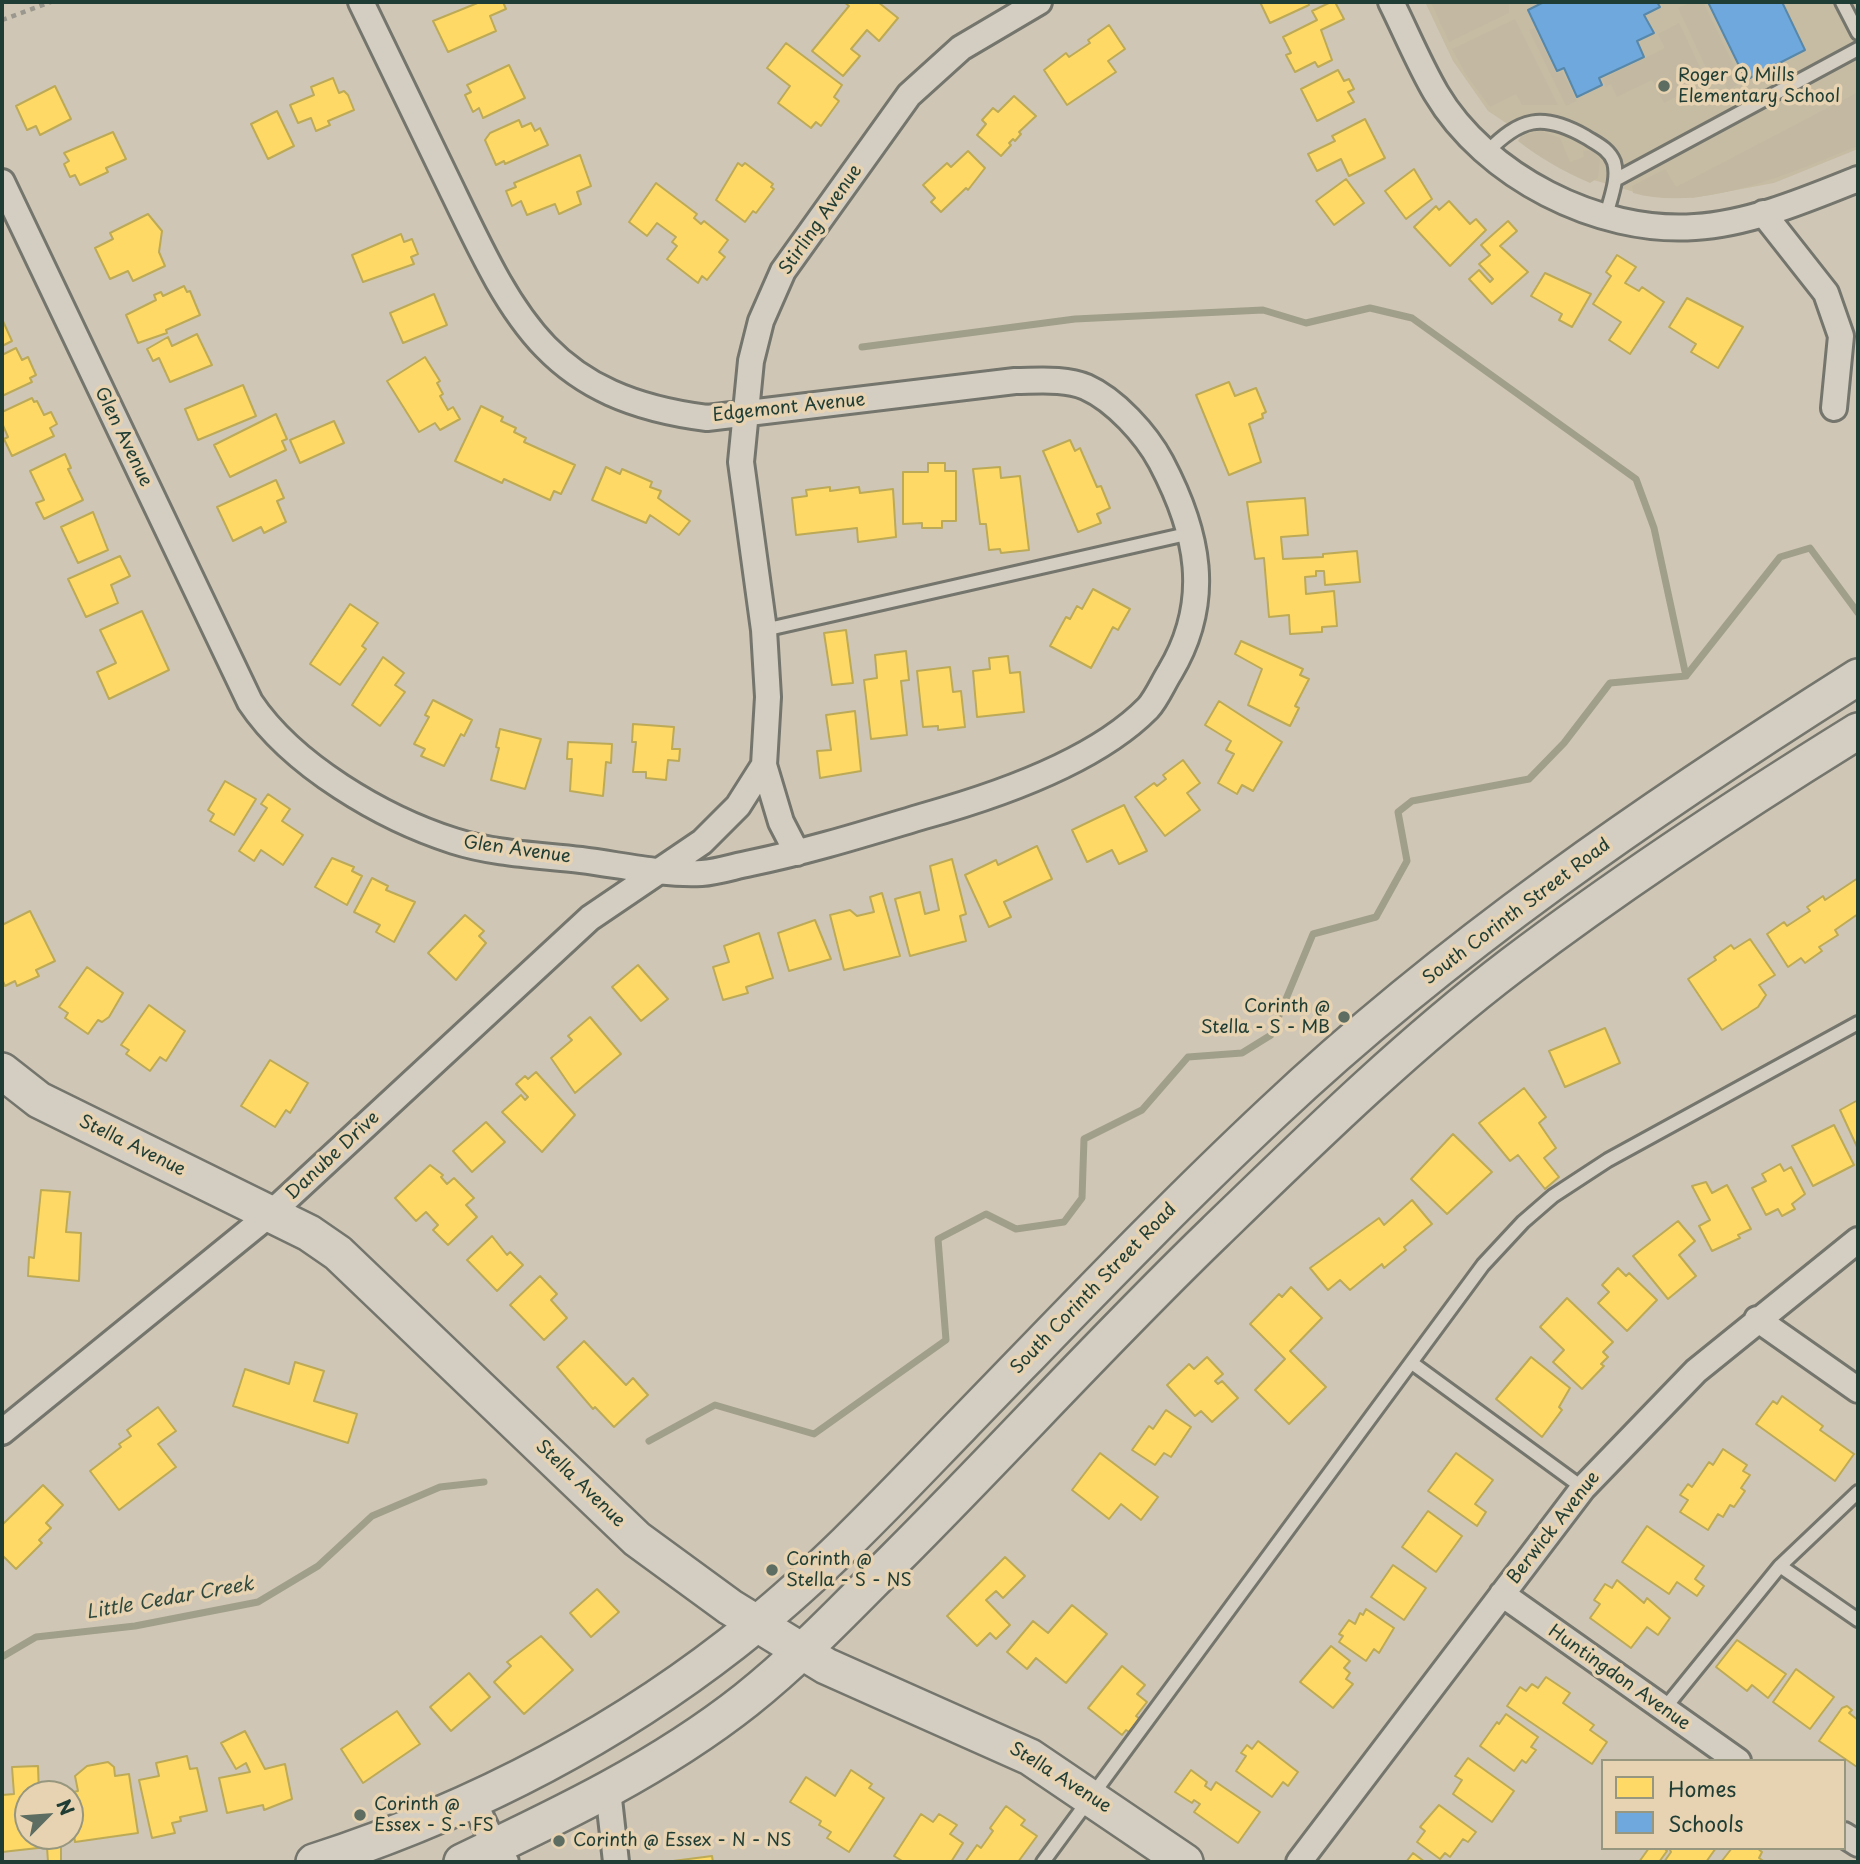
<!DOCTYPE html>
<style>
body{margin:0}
#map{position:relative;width:1860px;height:1864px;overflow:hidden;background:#d0c6b5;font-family:"Playpen Sans",sans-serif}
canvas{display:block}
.frame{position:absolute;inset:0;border:4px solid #1f3d34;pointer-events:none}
.legend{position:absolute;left:1601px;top:1759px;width:245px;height:91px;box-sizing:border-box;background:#e7d3b1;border:2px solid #97977f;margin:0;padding:9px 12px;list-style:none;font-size:21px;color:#1f3d34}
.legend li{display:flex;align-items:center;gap:14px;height:35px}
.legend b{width:35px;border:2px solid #97977f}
.north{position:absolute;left:14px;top:1780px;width:70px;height:70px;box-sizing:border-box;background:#e7d3b1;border:2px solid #97977f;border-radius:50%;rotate:65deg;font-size:19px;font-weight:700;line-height:28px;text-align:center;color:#1f3d34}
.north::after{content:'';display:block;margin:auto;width:24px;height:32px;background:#5d6d61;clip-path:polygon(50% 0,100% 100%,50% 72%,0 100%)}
</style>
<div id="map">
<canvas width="1860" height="1864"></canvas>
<div class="frame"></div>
<ul class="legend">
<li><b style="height:19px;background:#ffd966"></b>Homes</li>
<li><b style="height:19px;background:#6fa8dc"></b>Schools</li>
</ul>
<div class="north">N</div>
</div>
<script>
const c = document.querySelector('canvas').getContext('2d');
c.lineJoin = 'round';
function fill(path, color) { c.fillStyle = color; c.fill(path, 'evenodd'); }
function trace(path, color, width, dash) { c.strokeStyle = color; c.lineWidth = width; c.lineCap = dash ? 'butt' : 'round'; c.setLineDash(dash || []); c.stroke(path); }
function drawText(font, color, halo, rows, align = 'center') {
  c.font = font + ' "Playpen Sans",sans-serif'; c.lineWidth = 7; c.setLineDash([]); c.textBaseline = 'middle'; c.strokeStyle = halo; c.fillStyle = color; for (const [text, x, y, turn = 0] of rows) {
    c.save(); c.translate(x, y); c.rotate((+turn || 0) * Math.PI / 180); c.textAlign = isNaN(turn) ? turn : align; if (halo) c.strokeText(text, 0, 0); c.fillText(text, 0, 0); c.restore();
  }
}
fill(new Path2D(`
 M1425,2H1858V149L1774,183L1693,198L1641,194L1590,179L1488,111L1453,61Z`), '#c6bca4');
fill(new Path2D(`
 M1431,2H1509V13L1449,42Z
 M1692,2H1703L1742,82L1728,90L1723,81L1711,78L1678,8Z
 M1515,19L1558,105H1522L1516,94L1490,107L1467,76L1452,49Z
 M1679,23L1707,82L1664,103L1652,80L1617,97L1611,84L1606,87L1602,79L1665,48L1658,34Z
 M1534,28L1557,74L1562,72L1577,101L1566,106L1529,30Z
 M1858,92V146C1792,172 1704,213 1633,193L1632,186L1665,169L1676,187Z
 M1541,131L1560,138L1570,162L1584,157L1583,150L1593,151L1600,159L1598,178L1590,183C1563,171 1541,159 1518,141L1521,136Z`), '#c3b9a2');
const homes = new Path2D(`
 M480,2H503L506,9L490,16L496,31L448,52L433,21Z
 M844,2H878L898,18L879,41L867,30L851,49L860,56L843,76L812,51L849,6Z
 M1260,2H1308L1309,5L1270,23Z
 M1331,2H1335L1344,19L1321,30L1332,60L1318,67L1315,62L1295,72L1286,55L1291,53L1283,37L1317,20L1312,11Z
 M1109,25L1125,49L1108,61L1116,72L1067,105L1044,70L1066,53L1069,57L1090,43L1088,40Z
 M786,43L842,85L834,97L839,101L821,126L816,122L811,128L778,103L790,86L767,68Z
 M509,65L525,98L483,118L479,108L473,112L465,95L471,92L467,85Z
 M1338,70L1344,81L1349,79L1354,89L1348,92L1354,102L1317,121L1301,89Z
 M333,78L339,93L344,91L348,95L354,110L328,121L330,125L316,131L311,118L298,123L290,105L314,95L311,87Z
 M55,86L71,119L40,135L36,126L27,130L16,106Z
 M1014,96L1036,116L1019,132L1021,134L1015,141L1013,139L1009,143L1011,145L1001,156L977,135L986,124L982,120L993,108L998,112Z
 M277,111L294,146L268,159L251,124Z
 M1365,119L1385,158L1349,176L1341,159L1317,171L1308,154L1335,141L1332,136Z
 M519,120L522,127L531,123L535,131L540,128L548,145L505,164L504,161L496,165L485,140L490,133Z
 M113,132L126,159L106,168L108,172L80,185L75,175L70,177L64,164L69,161L64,153Z
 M968,151L985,168L968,190L966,188L941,212L931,202L935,198L923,185L947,163L951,167Z
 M580,155L591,186L577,192L581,204L559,214L555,204L527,215L521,201L512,206L506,191L516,187L514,183Z
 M738,163L742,166L745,163L773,184L771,187L774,189L756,213L753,211L745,222L716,200Z
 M1414,169L1432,199L1406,219L1385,191Z
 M1346,179L1364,203L1334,225L1316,201Z
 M656,183L697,214L694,218L701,224L704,221L728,240L719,252L725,257L707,280L702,276L698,283L667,259L677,246L672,242L676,237L657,223L647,236L629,222Z
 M1449,201L1470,224L1476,219L1486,230L1450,266L1414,227L1436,206L1439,210Z
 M148,214L162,231L159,252L165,266L133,281L128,271L110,279L95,248L113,239L110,233Z
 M1508,221L1517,231L1500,246L1528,272L1492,304L1469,279L1479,270L1490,282L1493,279L1479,264L1490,255L1481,245Z
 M401,234L404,242L412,239L418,254L411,257L414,264L363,282L352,255Z
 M1617,255L1636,267L1625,283L1639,291L1642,287L1664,302L1630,354L1609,340L1621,322L1593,304L1611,276L1606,272Z
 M1545,273L1591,294L1572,327L1559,320L1562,314L1531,296Z
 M184,286L187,292L190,291L200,315L166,330L167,333L138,343L126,315L156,300L154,295L161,292L163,296Z
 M434,294L447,325L403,343L390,313Z
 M1687,298L1743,327L1718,368L1691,352L1696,344L1669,327Z
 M2,319L12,341L2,346Z
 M197,334L212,365L170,382L159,358L153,361L147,349L168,337L172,346Z
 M16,348L22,360L28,357L36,375L30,378L32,382L2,396V355Z
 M425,357L440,381L437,383L443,394L440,396L448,410L453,407L460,419L440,430L435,423L419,432L387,381Z
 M1229,382L1235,396L1256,388L1266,412L1262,414L1263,418L1249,424L1261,462L1229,475L1196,395Z
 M243,385L256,416L198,440L185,409Z
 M32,398L34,402L37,401L44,415L51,412L57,424L50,428L54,436L12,456L4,439L8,437L2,423V412Z
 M481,406L503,417L501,421L516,428L514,432L526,438L524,442L575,465L561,494L554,491L550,500L504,479L502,483L455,461Z
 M276,414L287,439L282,441L286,450L230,477L214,445Z
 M334,421L344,443L300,463L290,440Z
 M1070,440L1075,451L1080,448L1097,487L1101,486L1110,508L1097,514L1101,523L1078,532L1043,451Z
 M65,454L71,468L68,469L83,500L44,519L36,503L44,500L30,471Z
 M928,463H945V471H956V521H942V528H922V523L903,524V472H928Z
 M606,467L620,474L622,469L652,482L650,487L661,491L658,498L690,521L679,535L650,515L646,523L592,500Z
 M1000,467L1001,478L1020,476L1029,550L1001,553L1000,549L989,550L986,524H980L973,469Z
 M276,480L284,498L277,501L286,522L264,533L261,527L233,541L217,507Z
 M830,487V491L859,487L860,493L893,489L896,537L858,542L857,528L796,535L792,498L807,496L806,490Z
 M1305,498L1308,535L1281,537L1283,559L1323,557V554L1357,551L1360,582L1325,585L1324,571H1316V576L1305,577L1306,594L1334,591L1337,626L1322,627V632L1290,634L1289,615L1269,617L1264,558L1255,559L1247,502Z
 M93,512L108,550L78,563L61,527Z
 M120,556L130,576L111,585L118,603L86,617L68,579Z
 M1093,589L1130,609L1118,630L1113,627L1091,668L1050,646L1066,617L1070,619L1077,606L1082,609Z
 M350,604L378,623L362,646L366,649L340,685L310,664Z
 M142,611L169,670L109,699L97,672L116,663L100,630Z
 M846,630L853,683L832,685L824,633Z
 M1241,641L1303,669L1300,675L1309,679L1295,706L1299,708L1290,726L1248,705L1262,669L1235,654Z
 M906,651L909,680L901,681L907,735L871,739L864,680L877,678L875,655Z
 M1008,656L1010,673L1020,672L1024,712L977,717L973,671L990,669L989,658Z
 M383,657L404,673L395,685L405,692L380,726L352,705Z
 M950,667L953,692L961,691L965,727L938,730V726L923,727L917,671Z
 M433,700L472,720L464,736L461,734L444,766L421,756L425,749L414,744L429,717L425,715Z
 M1219,701L1282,742L1253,791L1242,785L1237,794L1218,783L1234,754L1226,750L1231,741L1205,725Z
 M855,711L861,771L820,778L817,751L831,750L826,715Z
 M633,724L674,727L672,749H680L679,761L668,760L666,780L646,778V772H633L636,742H632Z
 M500,729L541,739L525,789L491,780L499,748L496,747Z
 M568,742L612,744L611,763L606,762L603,796L570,791L572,759H567Z
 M1183,760L1200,783L1187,793L1200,810L1165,836L1135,797L1154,783L1157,786L1166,779L1163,775Z
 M225,781L256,799L234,835L210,821L214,814L208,810Z
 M268,794L290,809L282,821L303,835L283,865L261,850L254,861L239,851L267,808L261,804Z
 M1124,805L1147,851L1119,864L1112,850L1087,862L1072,830Z
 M1037,846L1052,879L1004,902L1011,917L989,927L965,875L996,860L998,865Z
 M332,858L354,867L352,871L362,876L347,905L315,887Z
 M952,859L966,914L960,916L966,941L910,956L895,899L920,892L925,914L939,910L930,866Z
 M372,878L388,886L386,890L415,902L394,942L376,932L380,925L354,912Z
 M1858,878V914L1835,930L1838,935L1819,947L1822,951L1805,963L1801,958L1788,967L1767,934L1784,922L1787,926L1810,911L1807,907L1823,896L1825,900Z
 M882,893L900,956L844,970L830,915L850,910L857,916L874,912L870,897Z
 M30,911L55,961L36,970L39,976L17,986L15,981L5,986L2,979V925Z
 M465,915L484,931L479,936L486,943L456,980L428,953Z
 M815,920L831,959L789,971L778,933Z
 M759,933L773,978L746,987L748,993L723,1000L713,967L729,962L724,946Z
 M1750,939L1775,975L1759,985L1766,995L1758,1007L1722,1030L1688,979L1716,960L1714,957L1731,945L1734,949Z
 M638,965L668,999L641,1021L612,987Z
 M87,967L123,993L109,1017L102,1022L98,1020L88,1034L65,1018L68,1013L59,1007Z
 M149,1005L185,1031L166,1061L160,1057L150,1071L126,1054L129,1050L121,1045Z
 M590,1017L621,1054L575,1093L551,1058L572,1040L568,1036Z
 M1605,1028L1620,1063L1565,1087L1549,1051Z
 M270,1060L308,1083L290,1113L286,1110L275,1127L241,1106Z
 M536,1072L575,1115L542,1152L502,1112L521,1095L525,1100L528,1097L516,1084L525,1076L528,1079Z
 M1524,1088L1546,1117L1539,1123L1556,1148L1544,1158L1559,1177L1545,1189L1518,1155L1510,1161L1479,1123Z
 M1858,1100V1149L1840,1110Z
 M486,1122L505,1142L472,1172L453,1151Z
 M1834,1125L1854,1165L1813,1186L1792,1146Z
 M1453,1134L1492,1172L1447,1214L1411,1179Z
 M1780,1164L1784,1171L1791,1167L1805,1194L1792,1204L1795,1209L1782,1216L1778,1209L1766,1215L1752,1188L1766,1181L1762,1174Z
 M430,1165L443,1175L441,1177L447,1184L454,1178L474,1198L466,1205L477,1217L448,1245L433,1230L438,1225L426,1212L416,1221L395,1198Z
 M1706,1182L1712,1193L1727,1185L1751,1229L1738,1235L1740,1238L1712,1251L1699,1226L1710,1220L1692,1186Z
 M41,1190L70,1192L66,1232L81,1233L79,1281L28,1276L29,1257L34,1258Z
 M1412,1200L1432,1224L1404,1247L1406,1250L1384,1268L1382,1264L1350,1290L1340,1280L1328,1290L1310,1268L1379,1218L1384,1225Z
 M1678,1221L1695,1241L1679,1255L1696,1276L1668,1299L1633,1256Z
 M492,1236L507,1255L510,1252L523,1265L497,1291L467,1260Z
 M1618,1268L1626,1276L1629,1273L1657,1300L1627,1331L1598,1303L1609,1292L1602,1285Z
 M540,1276L557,1294L551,1300L567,1318L544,1340L510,1305Z
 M1291,1287L1322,1318L1290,1351L1326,1387L1289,1424L1255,1390L1285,1359L1250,1324L1279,1294L1282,1297Z
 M1567,1298L1613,1342L1603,1352L1608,1357L1601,1364L1604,1366L1582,1389L1553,1362L1564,1350L1540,1327Z
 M584,1341L626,1385L633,1378L648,1395L614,1427L595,1407L593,1409L557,1367Z
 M1207,1357L1223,1374L1215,1381L1218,1384L1222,1381L1238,1398L1212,1422L1201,1411L1195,1416L1167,1385L1189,1364L1194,1369Z
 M1531,1357L1570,1388L1559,1407L1562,1410L1542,1437L1496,1399Z
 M295,1362L324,1371L314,1401L357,1414L348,1443L233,1406L245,1369L289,1384Z
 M1782,1396L1823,1426L1820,1430L1854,1454L1835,1481L1756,1424L1773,1401L1777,1404Z
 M158,1407L176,1431L158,1444L176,1467L119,1510L90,1471L121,1447L119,1444L131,1436L127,1430Z
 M1166,1410L1191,1427L1171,1457L1164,1453L1155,1465L1132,1450L1149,1426L1153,1429Z
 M1723,1449L1747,1465L1743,1471L1750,1475L1741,1488L1745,1491L1734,1507L1730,1505L1723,1517L1718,1514L1708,1530L1680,1512L1688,1500L1680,1495L1688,1484L1692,1487L1709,1462L1713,1465Z
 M1100,1453L1158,1497L1141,1520L1121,1504L1109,1519L1072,1490Z
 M1456,1453L1493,1480L1475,1504L1486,1512L1477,1526L1428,1491Z
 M43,1485L63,1505L46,1523L51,1528L39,1540L42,1543L16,1569L2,1555V1525Z
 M1428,1511L1462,1536L1436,1572L1402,1547Z
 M1647,1526L1704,1566L1695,1579L1704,1586L1697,1596L1677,1582L1669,1594L1622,1562Z
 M1005,1557L1025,1576L1003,1598L996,1591L986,1600L1010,1625L996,1639L990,1633L977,1646L947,1616Z
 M1393,1565L1426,1588L1404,1620L1371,1597Z
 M1617,1580L1644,1603L1647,1598L1670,1618L1658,1635L1647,1627L1631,1648L1590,1618L1600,1604L1594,1600L1605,1584L1612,1588Z
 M597,1589L619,1612L591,1637L570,1613Z
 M1072,1605L1107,1634L1066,1683L1036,1658L1027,1669L1007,1652L1033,1621L1048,1633Z
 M1366,1609L1394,1628L1379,1653L1374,1649L1366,1661L1339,1642L1343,1636L1339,1634L1349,1620L1355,1624L1360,1613L1363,1615Z
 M541,1636L573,1670L524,1714L494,1682L511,1666L507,1662Z
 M1737,1640L1786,1674L1768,1698L1752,1685L1747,1691L1716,1667Z
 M1331,1646L1350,1661L1344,1668L1350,1673L1346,1679L1353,1684L1333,1708L1300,1682Z
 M1122,1666L1145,1685L1137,1694L1147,1702L1136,1716L1140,1719L1129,1732L1126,1730L1122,1735L1088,1708Z
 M1796,1669L1834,1697L1810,1729L1773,1702Z
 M469,1673L490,1697L451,1731L430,1707Z
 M1546,1677L1570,1693L1563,1703L1594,1725L1590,1730L1607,1742L1592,1764L1507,1706L1520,1687L1526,1691L1532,1684L1538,1688Z
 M1847,1706L1852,1710L1849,1713L1858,1720L1857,1767L1819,1741L1842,1708Z
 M397,1711L420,1744L363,1783L341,1749Z
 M1506,1714L1538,1737L1531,1747L1536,1750L1526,1763L1522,1760L1514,1771L1480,1746L1497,1722L1499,1724Z
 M245,1731L265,1769L285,1764L292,1799L264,1810L263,1805L227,1813L219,1778L250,1772L246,1763L236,1769L221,1743Z
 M1258,1741L1298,1772L1288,1786L1283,1782L1272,1797L1236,1771L1246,1756L1241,1753L1247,1745L1252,1749Z
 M187,1756L190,1769L197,1768L207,1811L180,1817L181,1821L172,1823L175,1833L152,1838L139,1780L159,1776L156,1763Z
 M1468,1758L1514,1791L1492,1822L1453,1794L1462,1780L1455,1776Z
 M108,1762L114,1767L115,1776L129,1774L138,1833L75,1842L68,1793L78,1791L75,1776L87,1766Z
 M38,1766L39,1794H28V1836H61V1862H48L47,1847L2,1852V1795L14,1794L12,1767Z
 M851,1770L872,1784L869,1788L884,1798L849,1852L827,1838L831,1832L819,1825L821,1821L790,1802L806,1777L835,1796Z
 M1191,1770L1207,1782L1205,1786L1211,1790L1216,1782L1260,1812L1238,1843L1194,1812L1200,1804L1194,1800L1192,1803L1175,1792Z
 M1439,1805L1476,1832L1468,1842L1463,1839L1450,1857L1445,1853L1440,1859L1417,1842L1425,1831L1420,1827Z
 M1006,1806L1025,1820L1021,1825L1037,1836L1018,1862H965L977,1845L981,1848L993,1831L990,1828Z
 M921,1814L933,1822L939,1814L957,1825L950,1834L963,1843L951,1862H904L894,1856Z
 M1649,1848H1664L1667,1851L1659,1862H1639Z
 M1669,1848H1716L1706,1862H1664L1671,1852Z
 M1732,1848H1757L1762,1852L1759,1858L1765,1862H1721Z
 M1413,1853L1425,1862H1406Z
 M712,1856L713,1862H673V1861Z`);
fill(homes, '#ffd966');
trace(homes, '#bcaa57', 2);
const schools = new Path2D(`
 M1544,2H1657L1660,7L1644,15L1654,33L1637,41L1644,57L1599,78L1602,85L1577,97L1564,68L1557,71L1528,10Z
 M1708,2H1782L1805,50L1746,80Z`);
fill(schools, '#6fa8dc');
trace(schools, '#5788aa', 2);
trace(new Path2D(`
 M862,347L1075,319L1263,310L1306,323L1370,308L1412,318L1636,479L1654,528L1686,676
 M649,1441L715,1405L814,1434L946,1340L938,1239L986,1214L1016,1229L1064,1222L1082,1198L1084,1139L1142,1110L1188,1057L1242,1053L1271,1035L1313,934L1376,917L1407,861L1398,812L1412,801L1529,779L1564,743L1610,683L1686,676L1780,557L1810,548L1858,613
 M2,1657L36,1637L135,1626L258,1602L318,1566L372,1516L440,1487L484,1482`), '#a09f8a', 7);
const lane = new Path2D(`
 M1842,2L1858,33
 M1486,153C1520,118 1542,112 1586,137C1597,144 1609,149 1614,162C1619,179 1610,199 1606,216
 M1615,180L1858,49
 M764,630L1191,533
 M1412,1363L1583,1488
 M1780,1566L1858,1620
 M1664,1709L1780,1566L1858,1492
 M1043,1862L1483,1265L1523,1222L1553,1196L1608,1160L1858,1023`);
const street = new Path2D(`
 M1391,2C1406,32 1419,64 1436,93C1485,176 1598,234 1695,227C1749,224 1808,199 1858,179
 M2,182L250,702C292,765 382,818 454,841C495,854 539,855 581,860C621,865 662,875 702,873C718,872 735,866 751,863C810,851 867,833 924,816C996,796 1095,762 1148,708C1157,698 1163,683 1170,672C1213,600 1198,532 1161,462C1146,434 1115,400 1086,387C1065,378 1037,381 1015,381L707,418C549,398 514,319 451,188C421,126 391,64 361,2
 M1763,213L1826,293L1841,336L1834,408
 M797,853L781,822L764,765L768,697L764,630L741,462L751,361L761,321L783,271L909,95L961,48L1039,2
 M1757,1319L1858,1390
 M2,1432L270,1214L590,918L702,842L738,806L764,765
 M1502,1594L1738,1761
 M608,1790L616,1862
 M474,1802L495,1847L506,1862
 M1844,1835L1858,1844
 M1299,1862L1583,1488L1696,1371L1858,1240`);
const secondary = new Path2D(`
 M2,1071L39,1100L309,1233L338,1253L637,1539L730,1607L826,1666L1030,1757L1185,1862
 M314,1862C474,1810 624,1732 754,1626C829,1565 894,1495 960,1427C1063,1321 1165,1213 1273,1112C1449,946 1654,806 1858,677
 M462,1862C561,1815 660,1768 746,1700C800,1657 848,1606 897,1557C1004,1450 1106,1337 1215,1232C1310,1140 1407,1045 1512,965C1623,881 1740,804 1858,731`);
trace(lane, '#74756c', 18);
trace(street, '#74756c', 30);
trace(secondary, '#74756c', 40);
trace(new Path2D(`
 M2,20L51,2`), '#99978e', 4.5, [5, 5]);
trace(lane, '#d4cdc1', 12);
trace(street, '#d4cdc1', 24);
trace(secondary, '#d4cdc1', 35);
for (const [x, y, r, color] of [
 [1664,86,7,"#5d6d61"],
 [1344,1017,7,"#5d6d61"],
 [772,1570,7,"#5d6d61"],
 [360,1815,7,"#5d6d61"],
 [559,1841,7,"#5d6d61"]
]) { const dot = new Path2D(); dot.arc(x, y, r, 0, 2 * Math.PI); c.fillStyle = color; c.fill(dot); trace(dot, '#e7d3b1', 2.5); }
drawText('18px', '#1f3d34', '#e7d3b1', [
 ["Roger Q Mills",1678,76],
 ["Elementary School",1678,97],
 ["Corinth @",1330,1007,"right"],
 ["Stella - S - MB",1330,1028,"right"],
 ["Corinth @",786,1560],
 ["Stella - S - NS",786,1581],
 ["Corinth @",374,1805],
 ["Essex - S - FS",374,1826],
 ["Corinth @ Essex - N - NS",573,1841]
], 'left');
drawText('18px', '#1f3d34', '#e7d3b1', [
 ["Stirling Avenue",821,220,-55],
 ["Edgemont Avenue",789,408,-6],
 ["Glen Avenue",123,437,64],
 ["Glen Avenue",517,850,8],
 ["South Corinth Street Road",1517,912,-37],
 ["Stella Avenue",132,1146,26],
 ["Danube Drive",333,1156,-43],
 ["South Corinth Street Road",1094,1289,-46],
 ["Stella Avenue",580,1484,44],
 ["Berwick Avenue",1554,1528,-52],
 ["Huntingdon Avenue",1619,1678,35],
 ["Stella Avenue",1060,1778,32]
]);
drawText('italic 19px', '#2f493e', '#e7d3b1', [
 ["Little Cedar Creek",170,1599,-10]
]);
</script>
